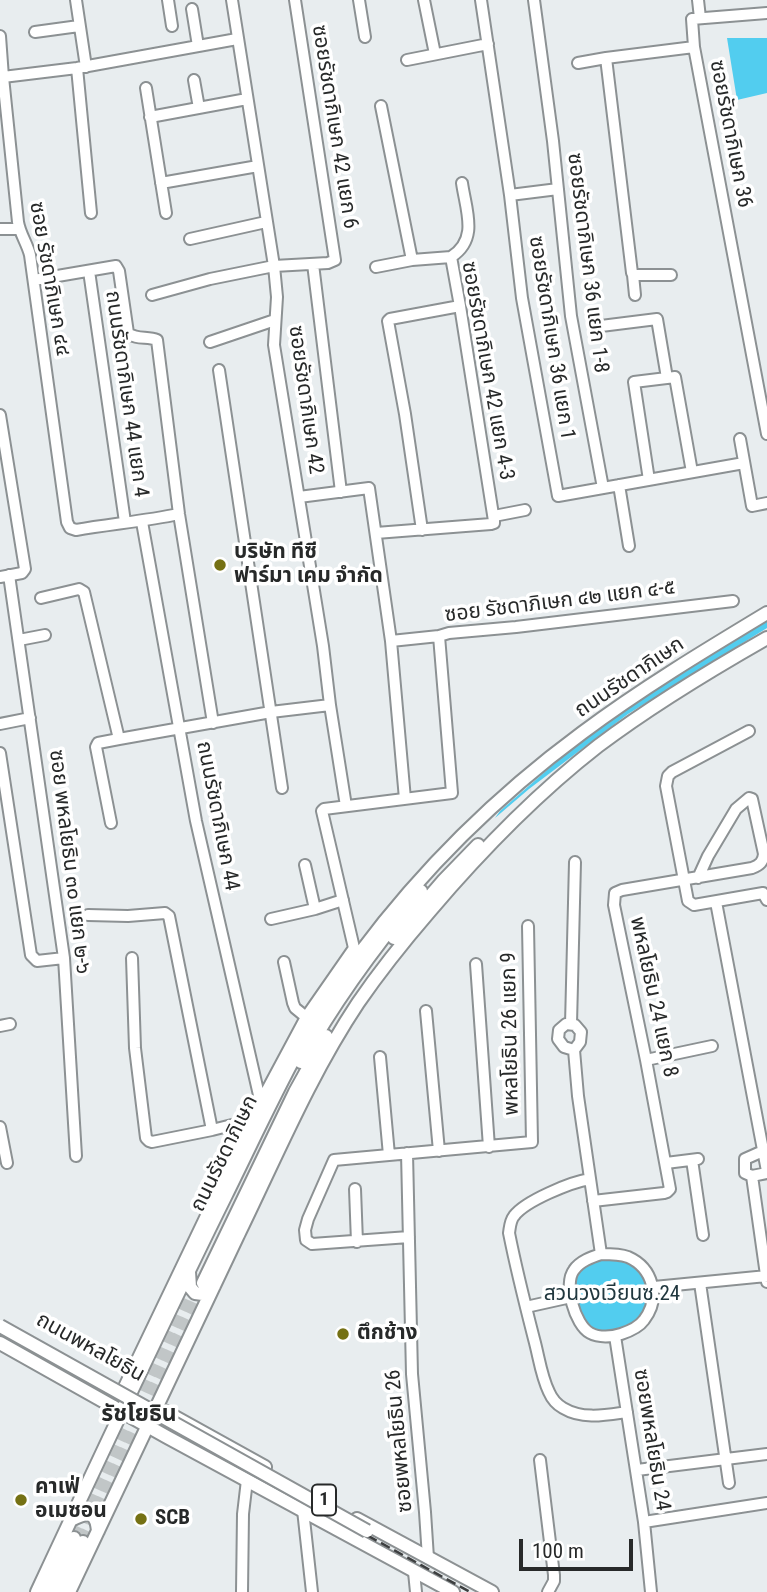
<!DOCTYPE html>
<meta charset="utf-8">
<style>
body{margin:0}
#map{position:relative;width:767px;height:1592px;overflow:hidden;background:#e8edef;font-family:"Roboto Condensed",sans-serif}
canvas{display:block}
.scale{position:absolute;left:519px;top:1539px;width:114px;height:32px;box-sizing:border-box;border:4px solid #272929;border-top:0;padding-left:9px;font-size:21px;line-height:24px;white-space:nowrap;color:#272929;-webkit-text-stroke:5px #fff;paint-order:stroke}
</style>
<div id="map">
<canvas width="767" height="1592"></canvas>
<div class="scale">100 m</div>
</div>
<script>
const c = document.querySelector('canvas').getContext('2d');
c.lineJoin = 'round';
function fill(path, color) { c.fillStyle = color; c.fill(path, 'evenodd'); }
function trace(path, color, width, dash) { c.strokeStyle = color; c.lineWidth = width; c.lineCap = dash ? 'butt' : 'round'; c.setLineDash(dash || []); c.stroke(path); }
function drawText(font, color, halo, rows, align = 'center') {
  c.font = font + ' "Roboto Condensed","Noto Sans Thai",sans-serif'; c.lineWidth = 7; c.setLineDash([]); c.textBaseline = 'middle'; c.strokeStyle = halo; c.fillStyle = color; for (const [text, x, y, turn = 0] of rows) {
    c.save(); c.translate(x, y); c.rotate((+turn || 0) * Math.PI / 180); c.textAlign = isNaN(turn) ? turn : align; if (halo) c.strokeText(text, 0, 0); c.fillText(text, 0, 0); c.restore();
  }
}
fill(new Path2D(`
 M727,38H767V93L737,100Z
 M767,620V628L628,714L529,789L495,818L500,811L593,730Z
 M597,1255L638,1264L651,1281L646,1317L615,1336L582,1325L570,1293L579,1265Z`), '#52cdef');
trace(new Path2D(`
 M74,1538L194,1279
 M83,1542L202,1287`), '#c1c6c7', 12, [12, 6]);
const minor = new Path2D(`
 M76,0L86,67
 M168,0L172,26
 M232,0L274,266L277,297L274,345L323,646L330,705L346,806
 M359,0L365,37
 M424,0L435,54
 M481,0L510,195L522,298L558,496L744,463
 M534,0L553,141L571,316L603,488
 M698,0L700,18
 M192,9L198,46
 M767,13L692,19L694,47L767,434
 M35,32L79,26
 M0,36L3,77L18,222C20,234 27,243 30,255L67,522L70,528L76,530C111,524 145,521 179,514
 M606,58L632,273L634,275H671
 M407,60L488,44
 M578,63L606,58L694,47
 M77,68L91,213
 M3,77L77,68L237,39
 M194,80L199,108
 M146,88L166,213
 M150,117L247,99
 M161,183L258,166
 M510,195L558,189
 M0,229H19
 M190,239L266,222
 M451,257C479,239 466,211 462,183
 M313,264L341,492
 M376,267L412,260
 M89,271L125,522
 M633,275L635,295
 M34,280L116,266L119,271L128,333C136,340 148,336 157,340L179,514L213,723
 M152,295L210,279L274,266L328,263L335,260L295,0
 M601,326L657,319L667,378
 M210,342L275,320
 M219,370L282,788
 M0,415L25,569L22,573L0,577
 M740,439L752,506L767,503
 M649,480L634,382L675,377L692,472
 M619,485L629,546
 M299,497L369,488L391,641L405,799
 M494,516L525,510
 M422,530L405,414L388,321L390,319L460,306
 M376,533L491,524L494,523V521L460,306L451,257L412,260L381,106
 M9,575L64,958L76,1156
 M41,598L79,589L84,592L119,739L271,712L330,705
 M19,640L45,635
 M391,641L439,636L449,633L516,627L733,601
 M0,724L30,718
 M749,731L672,772L668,776L666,786L688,901L694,905L763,893L767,900
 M0,753L31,955L37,961L64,958
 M111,823L96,747L98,743L119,739
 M305,865L315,909
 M716,902L767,1171
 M88,915L128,916L165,913L169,916L212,1130
 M271,919L315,909L343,900
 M358,951L354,948L322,811L324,809L452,793L439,636
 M132,958L135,1048L146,1138L149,1141L152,1142L212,1130L264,1117L196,821L142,522
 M284,962L293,1003L295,1008L306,1017
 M476,964L489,1147
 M426,1011L439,1151
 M566,1024L575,1025L581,1032L580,1042L574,1050L564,1047L558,1039L559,1030Z
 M571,1024L575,862
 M0,1026L10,1024
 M574,1050L578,1096L601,1254
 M380,1057L389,1155
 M646,1060L712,1046
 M0,1127L7,1163
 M407,1153L412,1374L425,1512L428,1558
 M692,1160L703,1235
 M666,1163L698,1159
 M767,1173L752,1176L767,1282
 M752,1176L745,1173V1159L763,1151
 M590,1179C571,1182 525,1201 514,1216C510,1221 510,1227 509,1233C516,1268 525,1304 534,1339C539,1357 541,1376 549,1392C552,1399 556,1404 563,1408C583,1420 606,1415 627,1412
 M355,1189L357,1242
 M593,1201L664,1193L667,1192L670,1189L646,1060L614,905L615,893L622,890L752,868C760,865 763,862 764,854L752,799L749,798L736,809L708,856L698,878
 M409,1237L312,1244L306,1240L305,1230L308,1219L334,1160L532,1142L528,926
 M601,1254C610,1254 620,1254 628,1257C653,1268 661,1298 644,1320C639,1327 630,1331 621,1334C612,1337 599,1338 590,1333C575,1325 563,1284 574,1270C580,1261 592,1257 601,1254Z
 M700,1283L729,1483
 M654,1287L767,1276
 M526,1307L571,1297
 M615,1336L644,1522L651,1592
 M123,1389L260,1103L306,1017L354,948
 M540,1460L554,1575V1581L548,1592
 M637,1470L767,1454
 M303,1510L312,1592
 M644,1522L767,1503
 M414,1572L416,1592
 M242,1592L243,1514L247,1480`);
const major = new Path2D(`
 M394,938L444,880L478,845
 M301,1062C335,1000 376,945 421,891
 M189,1272L190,1287L195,1293L203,1294L214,1286
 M203,1283L295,1092L326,1036
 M0,1343L167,1437L453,1592
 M164,1411L265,1467
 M357,1519L492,1592
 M71,1520C87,1512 96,1510 98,1531
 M37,1592C99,1459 161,1326 226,1195C267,1112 304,1027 360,953C422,870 498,795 582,733C641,689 704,651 767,613
 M48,1592L74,1538
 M59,1592L83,1542
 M69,1592C126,1473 182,1354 238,1235C276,1157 310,1075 358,1003C380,971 404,941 429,912C480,852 535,795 598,746C651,706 709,671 767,638`);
trace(minor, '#8c9193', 14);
trace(major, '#8c9193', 16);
trace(minor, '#fff', 10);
trace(major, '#fff', 12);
trace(new Path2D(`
 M0,1333L470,1592`), '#3d3f40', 2.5, [10, 5]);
const majorBridge = new Path2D(`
 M0,1326L367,1531`);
trace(majorBridge, '#8c9193', 16, []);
trace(majorBridge, '#fff', 12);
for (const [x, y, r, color] of [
 [220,565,7,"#757114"],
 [343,1334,7,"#757114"],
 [21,1500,7,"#757114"],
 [141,1519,7,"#757114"]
]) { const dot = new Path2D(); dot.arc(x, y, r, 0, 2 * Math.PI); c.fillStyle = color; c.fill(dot); trace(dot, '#fff', 2.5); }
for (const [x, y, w] of [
 [324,1500,24]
]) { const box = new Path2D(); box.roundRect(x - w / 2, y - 15.5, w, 31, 5); c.fillStyle = '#fff'; c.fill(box); trace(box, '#272929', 2); }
drawText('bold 19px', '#272929', null, [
 ["1",324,1500]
]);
drawText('21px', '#272929', '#fff', [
 ["ซอยรัชดาภิเษก 42 แยก 6",334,127,81],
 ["ซอยรัชดาภิเษก 36",730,134,79],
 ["ซอยรัชดาภิเษก 36 แยก 1-8",587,263,83],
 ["ซอย รัชดาภิเษก ๔๔",49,279,80],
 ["ซอยรัชดาภิเษก 36 แยก 1",551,338,81],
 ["ซอยรัชดาภิเษก 42 แยก 4-3",487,371,80],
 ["ถนนรัชดาภิเษก 44 แยก 4",126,394,82],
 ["ซอยรัชดาภิเษก 42",305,400,82],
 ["ซอย รัชดาภิเษก ๔๒ แยก ๔-๕",560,602,-7],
 ["ถนนรัชดาภิเษก",630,678,-34],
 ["ถนนรัชดาภิเษก 44",217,816,79],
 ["ซอย พหลโยธิน ๓๐ แยก ๒-๖",69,862,83],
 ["พหลโยธิน 24 แยก 8",653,997,78],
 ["พหลโยธิน 26 แยก 9",511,1034,-91],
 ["ถนนรัชดาภิเษก",225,1154,-64],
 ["ถนนพหลโยธิน",90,1348,29],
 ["ซอยพหลโยธิน 24",651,1440,81],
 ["ซอยพหลโยธิน 26",400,1441,-95]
]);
drawText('bold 21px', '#272929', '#fff', [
 ["บริษัท ทีซี",234,553],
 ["ฟาร์มา เคม จำกัด",234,577],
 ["ตึกช้าง",357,1334],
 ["คาเฟ่",35,1488],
 ["อเมซอน",35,1512],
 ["SCB",155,1519]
], 'left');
drawText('21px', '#21373e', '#fff', [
 ["สวนวงเวียนซ.24",612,1295]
]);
drawText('bold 23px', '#272929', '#fff', [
 ["รัชโยธิน",139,1415]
]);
</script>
